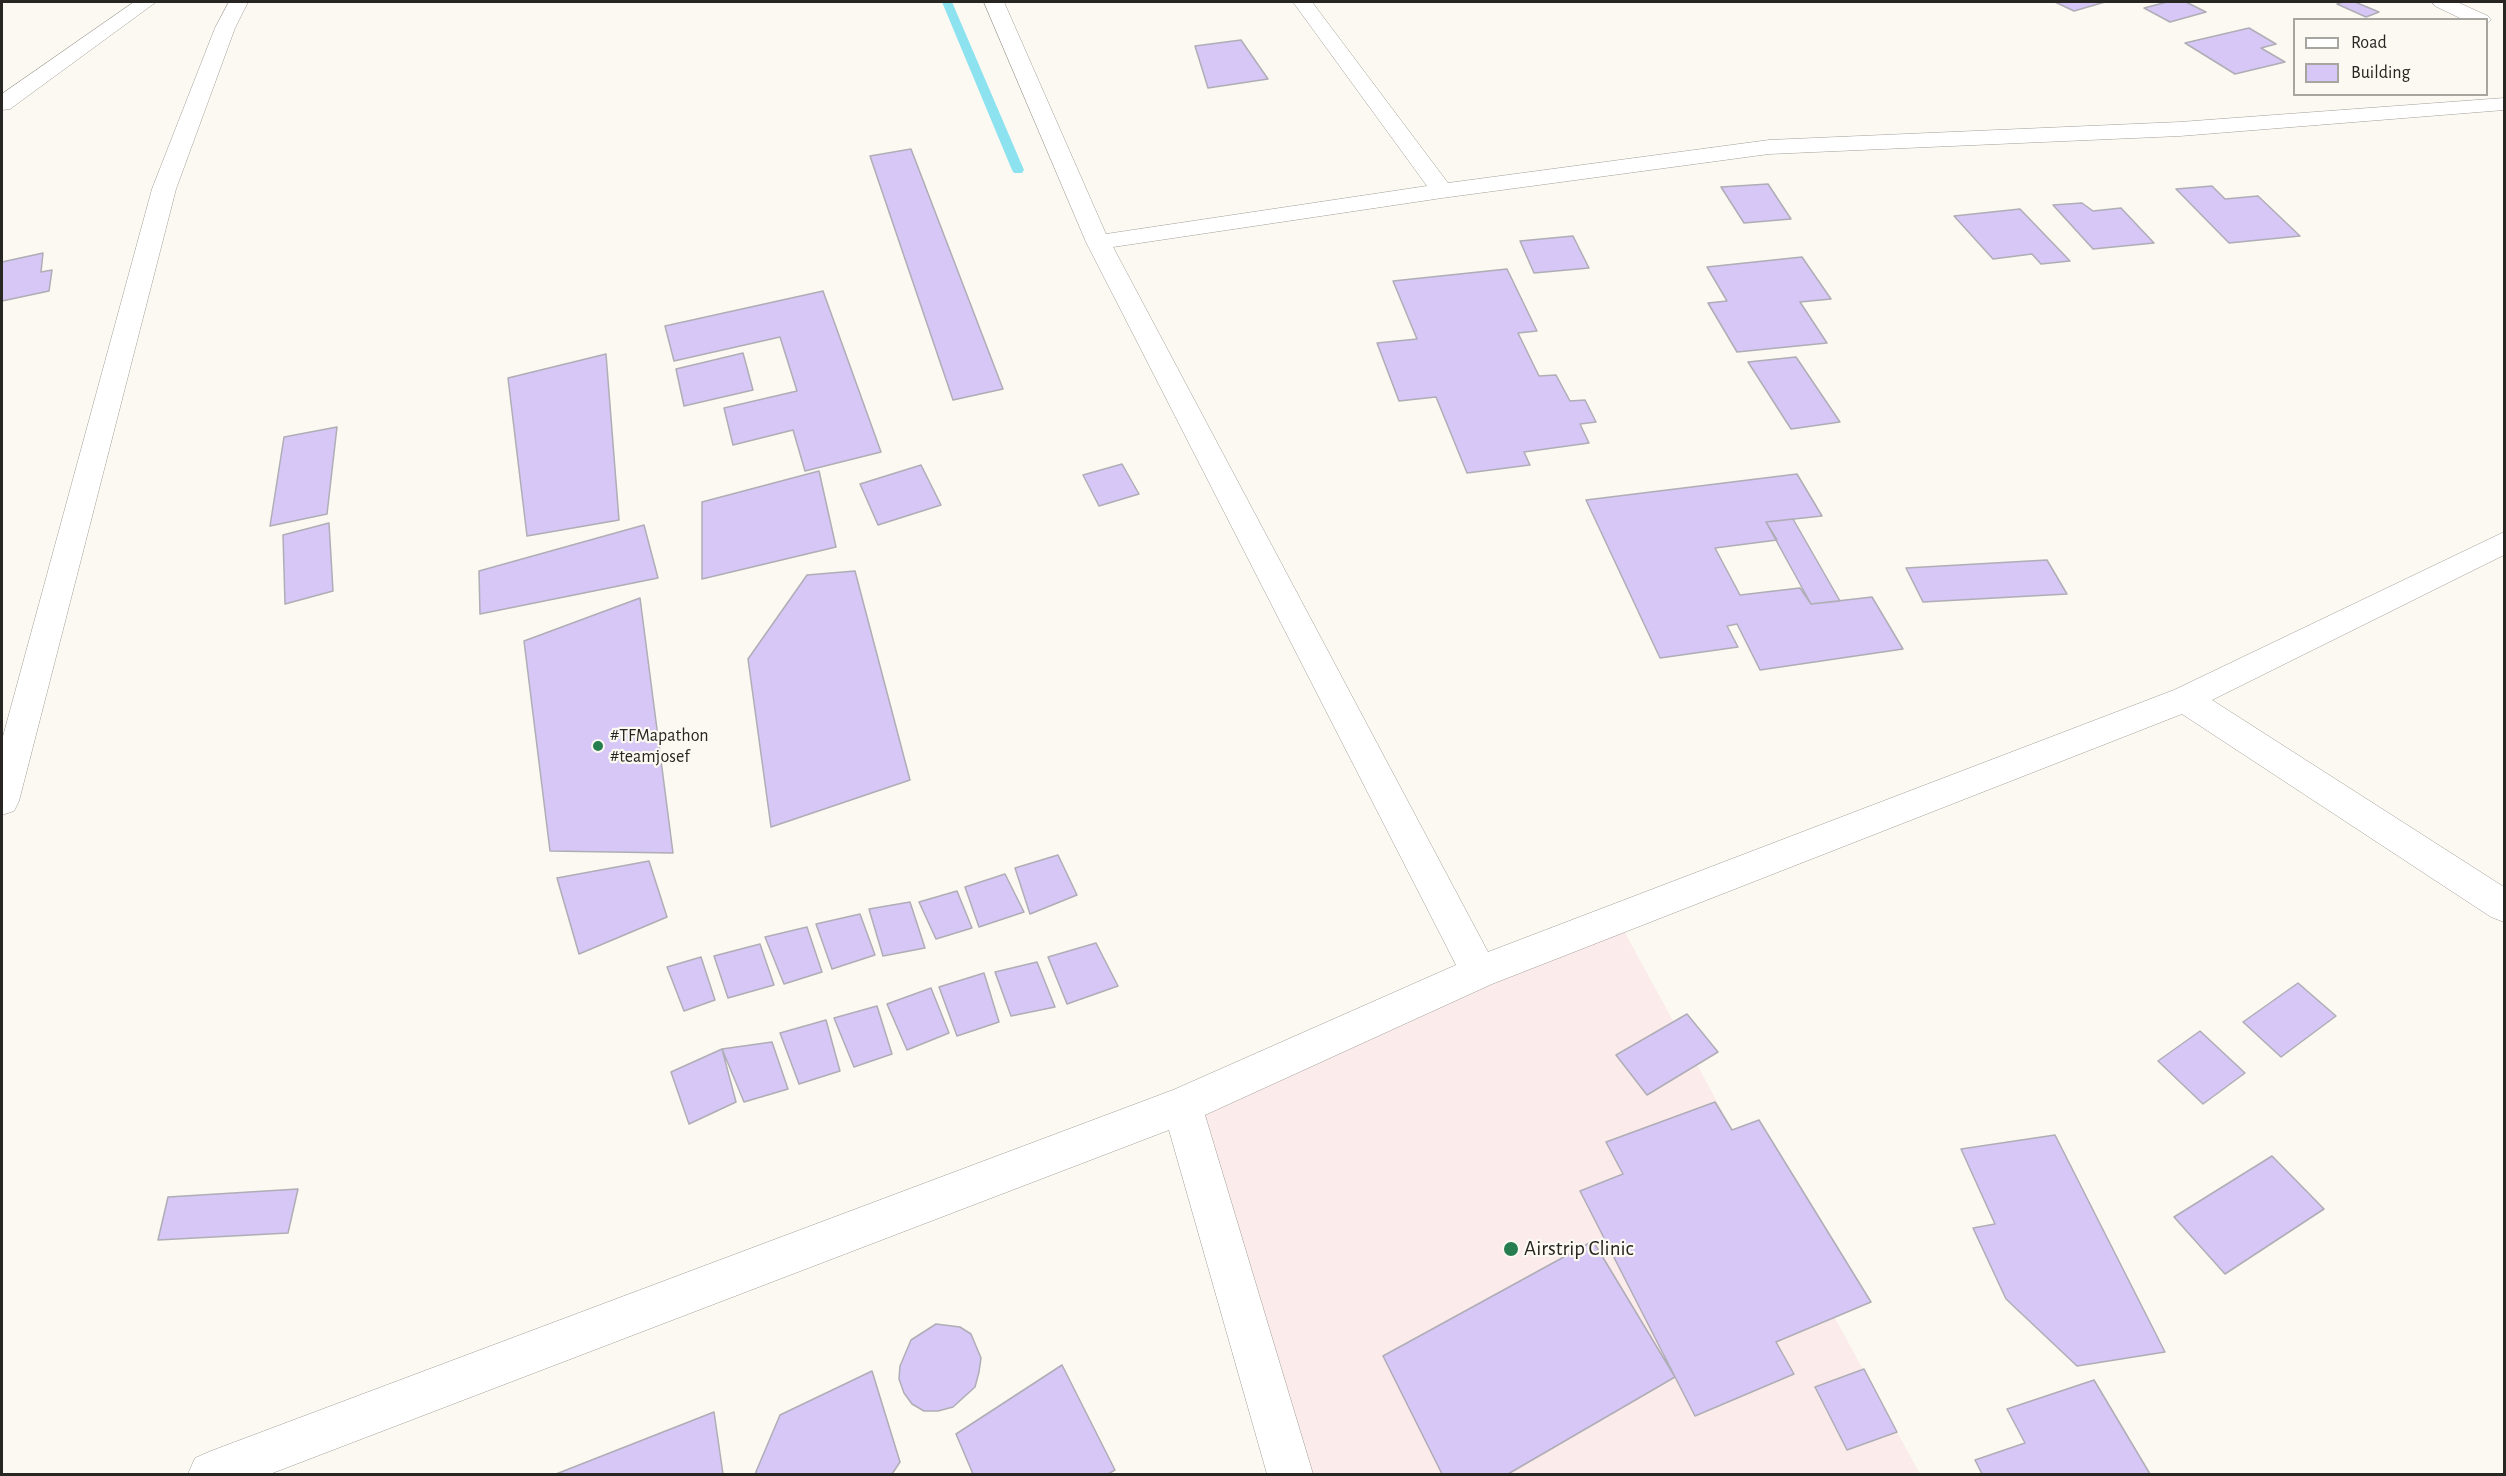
<!DOCTYPE html>
<style>
body{margin:0}
#map{position:relative;width:2506px;height:1476px;overflow:hidden;background:#fbf9f1;font-family:"Alegreya Sans",sans-serif}
canvas{display:block}
.frame{position:absolute;inset:0;border:3px solid #272623;pointer-events:none}
.legend{position:absolute;left:2293px;top:18px;width:195px;height:78px;box-sizing:border-box;background:#fbf9f1;border:2px solid #a6a59f;margin:0;padding:8px 10px;list-style:none;font-size:18px;color:#272623}
.legend li{display:flex;align-items:center;gap:12px;height:30px}
.legend b{width:30px;border:2px solid #a6a59f}
</style>
<div id="map">
<canvas width="2506" height="1476"></canvas>
<div class="frame"></div>
<ul class="legend">
<li><b style="height:8px;background:#fff"></b>Road</li>
<li><b style="height:16px;background:#d6c7f6"></b>Building</li>
</ul>
</div>
<script>
const c = document.querySelector('canvas').getContext('2d');
c.lineJoin = 'round';
function fill(path, color) { c.fillStyle = color; c.fill(path, 'evenodd'); }
function trace(path, color, width, dash) { c.strokeStyle = color; c.lineWidth = width; c.lineCap = dash ? 'butt' : 'round'; c.setLineDash(dash || []); c.stroke(path); }
function drawText(font, color, halo, rows, align = 'center') {
  c.font = font + ' "Alegreya Sans",sans-serif'; c.lineWidth = 4.5; c.setLineDash([]); c.textBaseline = 'middle'; c.strokeStyle = halo; c.fillStyle = color; for (const [text, x, y, turn = 0] of rows) {
    c.save(); c.translate(x, y); c.rotate((+turn || 0) * Math.PI / 180); c.textAlign = isNaN(turn) ? turn : align; if (halo) c.strokeText(text, 0, 0); c.fillText(text, 0, 0); c.restore();
  }
}
fill(new Path2D(`
 M1617,918L1920,1474H1290L1182,1106Z`), '#fbebeb');
fill(new Path2D(`
 M942,2H952L1024,170L1022,173H1014L1012,170Z`), '#8de2ef');
const building = new Path2D(`
 M2055,2H2105L2074,11Z
 M2167,2H2186L2206,12L2170,22L2144,8Z
 M2343,2H2355L2379,12L2366,17L2337,4Z
 M2249,28L2276,44L2261,48L2285,62L2235,74L2185,43Z
 M1241,40L1268,79L1208,88L1195,46Z
 M911,149L1003,389L953,400L870,156Z
 M1768,184L1791,219L1744,223L1721,187Z
 M2212,186L2225,199L2258,196L2300,236L2229,243L2176,189Z
 M2082,203L2093,211L2121,208L2154,243L2093,249L2053,205Z
 M2020,209L2070,261L2041,264L2032,254L1993,259L1954,216Z
 M1573,236L1589,268L1534,273L1520,241Z
 M43,253L41,272L52,270L49,291L2,301V262Z
 M1802,257L1831,299L1800,302L1827,343L1737,352L1708,303L1727,301L1707,267Z
 M1507,269L1537,331L1518,333L1539,376L1556,375L1570,401L1585,400L1596,422L1580,424L1589,443L1524,452L1530,465L1467,473L1436,397L1399,401L1377,343L1417,339L1393,281Z
 M823,291L881,452L805,471L793,430L733,445L724,408L797,391L780,337L674,361L665,326Z
 M743,353L753,390L684,406L676,369Z
 M606,354L619,520L527,536L508,378Z
 M1796,357L1840,422L1791,429L1748,362Z
 M337,427L327,514L270,526L284,437Z
 M1122,464L1139,494L1099,506L1083,475Z
 M921,465L941,505L878,525L860,484Z
 M819,471L836,547L702,579V502Z
 M1797,474L1822,516L1766,522L1777,540L1715,548L1740,595L1800,588L1811,604L1872,597L1903,649L1760,670L1737,624L1727,626L1738,647L1660,658L1586,500Z
 M1793,519L1840,601L1811,604L1766,522Z
 M329,523L333,591L285,604L283,535Z
 M644,525L658,578L480,614L479,571Z
 M2047,560L2067,594L1923,602L1906,568Z
 M855,571L910,780L771,827L748,659L807,575Z
 M640,598L673,853L550,851L524,641Z
 M1058,855L1077,895L1030,914L1015,868Z
 M649,861L667,917L579,954L557,878Z
 M1005,874L1024,912L979,927L965,887Z
 M957,891L972,928L936,939L919,902Z
 M910,902L925,948L883,956L869,909Z
 M860,914L875,955L832,969L816,924Z
 M807,927L822,972L784,984L765,937Z
 M1096,943L1118,986L1067,1004L1048,957Z
 M760,944L774,985L728,998L714,956Z
 M701,957L715,1000L684,1011L667,967Z
 M1037,962L1055,1007L1011,1016L995,972Z
 M984,973L999,1022L957,1036L939,987Z
 M2298,983L2336,1016L2281,1057L2243,1022Z
 M931,988L949,1033L907,1050L887,1004Z
 M877,1006L892,1054L854,1067L834,1018Z
 M1687,1014L1718,1052L1647,1095L1616,1055Z
 M826,1020L840,1071L799,1084L780,1033Z
 M2200,1031L2245,1073L2203,1104L2158,1061Z
 M772,1042L788,1089L744,1102L722,1049Z
 M722,1049L736,1102L689,1124L671,1072Z
 M1715,1102L1732,1130L1759,1120L1871,1302L1776,1342L1794,1374L1695,1416L1580,1191L1623,1174L1606,1142Z
 M2055,1135L2165,1352L2077,1366L2006,1299L1973,1228L1995,1224L1961,1149Z
 M2272,1156L2324,1209L2225,1274L2174,1217Z
 M298,1189L288,1233L158,1240L168,1197Z
 M1593,1241L1675,1377L1508,1474H1442L1383,1356Z
 M936,1324L960,1327L971,1334L981,1358L979,1372L975,1387L953,1407L938,1411H924L912,1404L904,1393L899,1379L900,1366L911,1340Z
 M1062,1365L1115,1470L1108,1474H973L956,1434Z
 M1864,1369L1897,1432L1847,1450L1815,1387Z
 M872,1371L900,1462L892,1474H755L780,1415Z
 M2094,1380L2150,1474H1982L1975,1460L2025,1443L2007,1409Z
 M714,1412L723,1474H556Z`);
fill(building, '#d6c7f6');
trace(building, '#afadb5', 1.5);
const street = new Path2D(`
 M134,2H156L10,109L2,110V94Z
 M229,2H248L235,28L176,189L19,801L14,811L2,815V740L152,189L215,28Z
 M984,2H1004L1106,234L1427,186L1293,2H1312L1448,183L1769,140L2180,122L2504,98V110L2180,136L1769,154L1442,198L1113,247L1488,952L2174,690L2504,532V555L2212,700L2504,887V922L2491,917L2182,714L1492,984L1205,1115L1313,1474H1267L1169,1130L270,1474H188L195,1458L211,1451L1173,1090L1456,965L1086,242Z
 M2432,2H2457L2488,16L2491,20L2486,25V20H2464L2435,6Z`);
trace(street, '#a29f98', 1);
fill(street, '#fff');
for (const [x, y, r, color] of [
 [598,746,6,"#267d50"],
 [1511,1249,8,"#267d50"]
]) { const dot = new Path2D(); dot.arc(x, y, r, 0, 2 * Math.PI); c.fillStyle = color; c.fill(dot); trace(dot, '#fbf9f1', 2); }
drawText('18px', '#272623', '#fbf9f1', [
 ["#TFMapathon",610,736],
 ["#teamjosef",610,757]
], 'left');
drawText('21px', '#272623', '#fbf9f1', [
 ["Airstrip Clinic",1524,1249]
], 'left');
</script>
